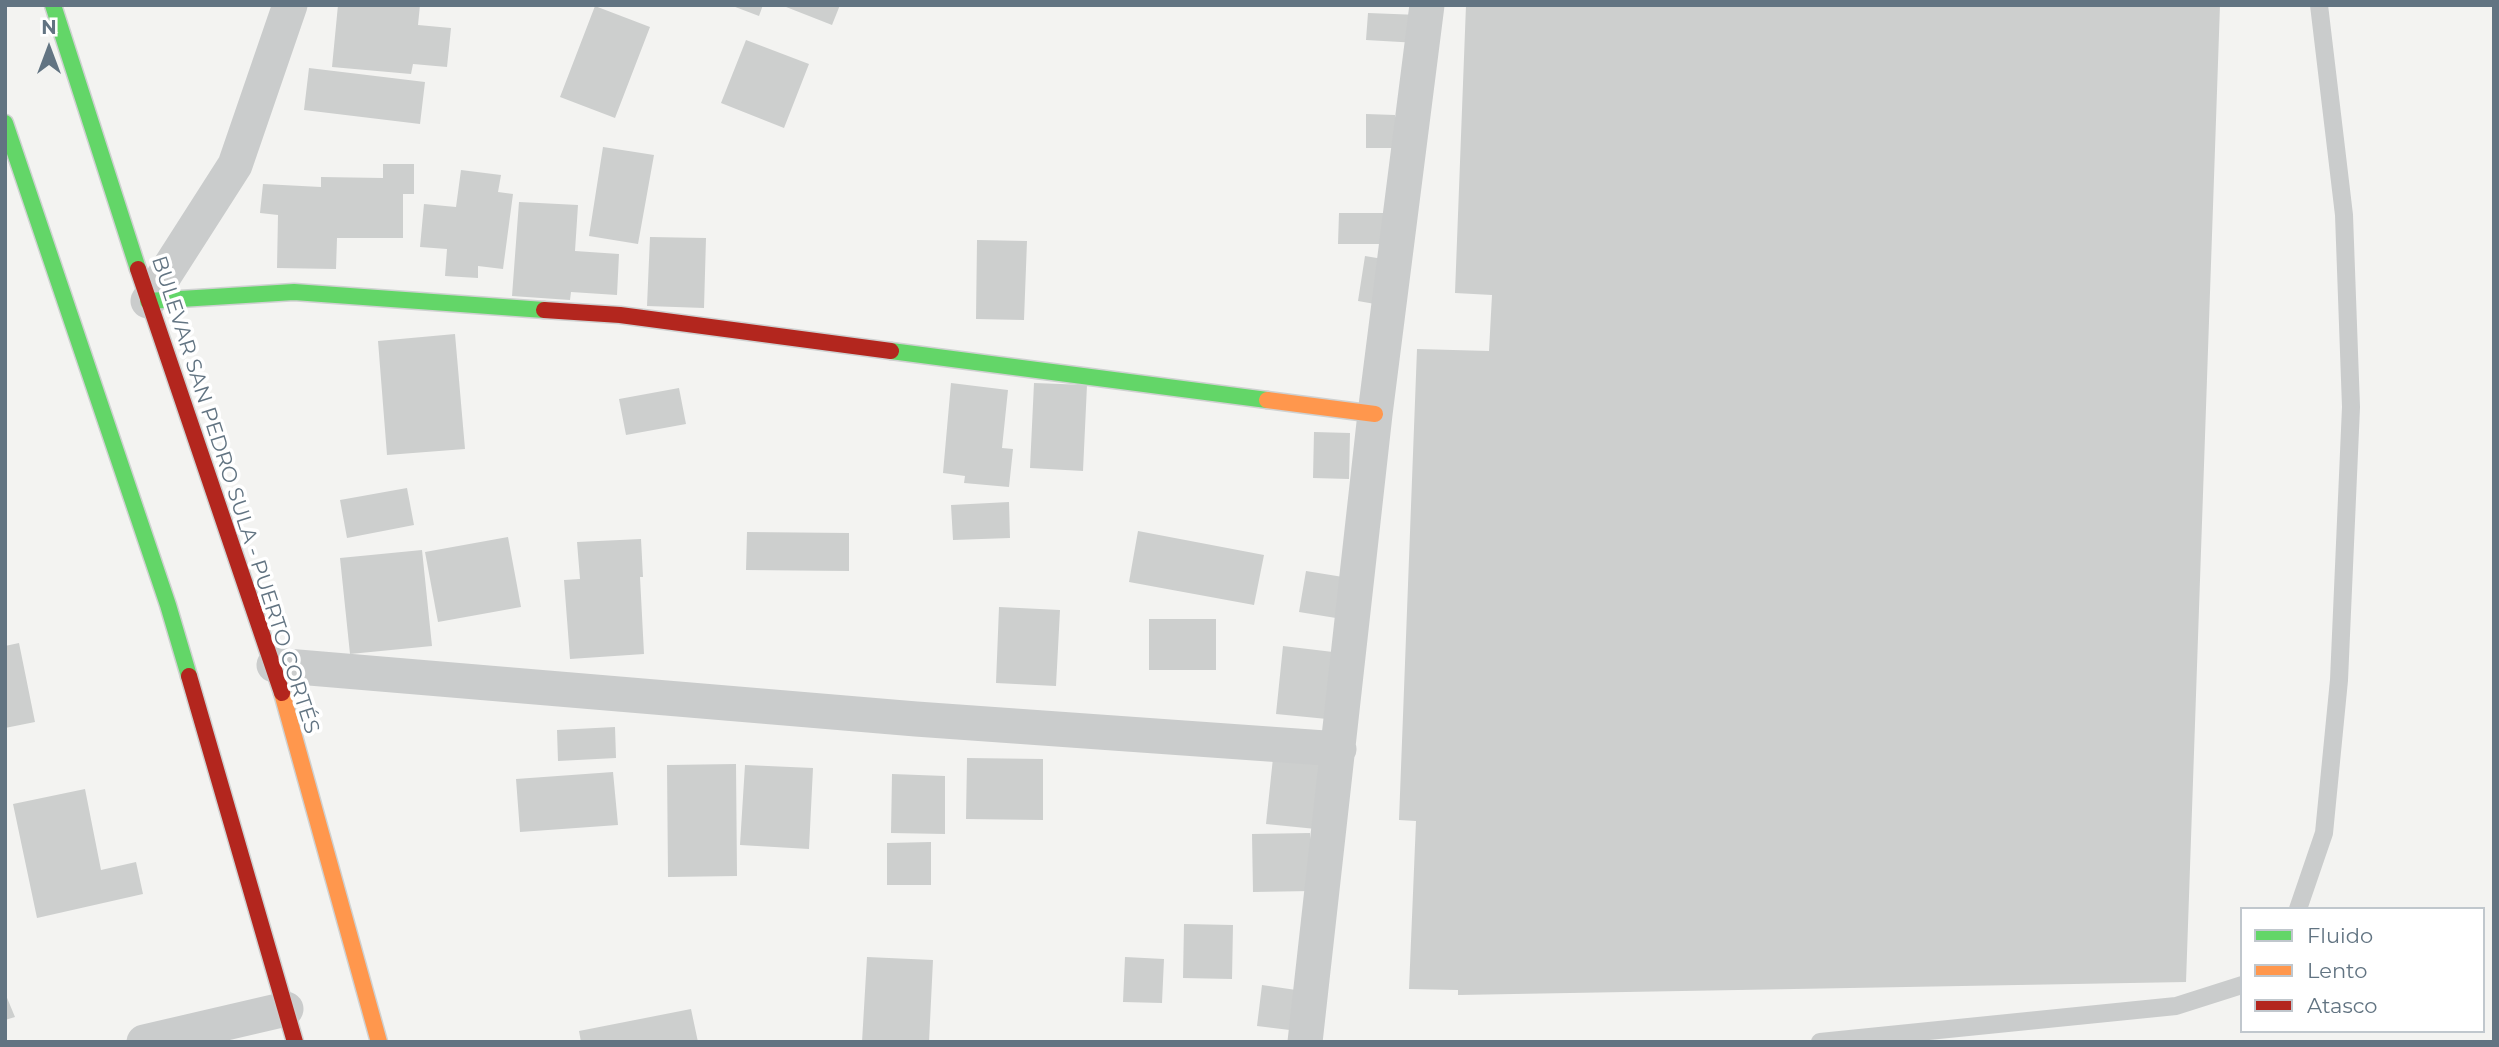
<!DOCTYPE html>
<meta charset="utf-8">
<style>
body{margin:0}
#map{position:relative;width:2499px;height:1047px;overflow:hidden;background:#f3f3f1;font-family:Montserrat,sans-serif}
canvas{display:block}
.frame{position:absolute;inset:0;border:7px solid #627482;pointer-events:none}
.legend{position:absolute;left:2240px;top:907px;width:245px;height:126px;box-sizing:border-box;background:#fff;border:2px solid #c0c7cd;margin:0;padding:9px 12px;list-style:none;font-size:21px;color:#627482}
.legend li{display:flex;align-items:center;gap:14px;height:35px}
.legend b{width:35px;border:2px solid #c0c7cd}
.north{position:absolute;left:14px;top:14px;width:70px;height:70px;-webkit-text-stroke:5px #fff;paint-order:stroke;rotate:0deg;font-size:19px;font-weight:700;line-height:28px;text-align:center;color:#627482}
.north::after{content:'';display:block;margin:auto;width:24px;height:32px;background:#627482;clip-path:polygon(50% 0,100% 100%,50% 72%,0 100%)}
</style>
<div id="map">
<canvas width="2499" height="1047"></canvas>
<div class="frame"></div>
<ul class="legend">
<li><b style="height:9px;background:#63d668"></b>Fluido</li>
<li><b style="height:9px;background:#ff974d"></b>Lento</li>
<li><b style="height:9px;background:#b3261e"></b>Atasco</li>
</ul>
<div class="north">N</div>
</div>
<script>
const c = document.querySelector('canvas').getContext('2d');
c.lineJoin = 'round';
function fill(path, color) { c.fillStyle = color; c.fill(path, 'evenodd'); }
function trace(path, color, width, dash) { c.strokeStyle = color; c.lineWidth = width; c.lineCap = dash ? 'butt' : 'round'; c.setLineDash(dash || []); c.stroke(path); }
function drawText(font, color, halo, rows, align = 'center') {
  c.font = font + ' Montserrat,sans-serif'; c.lineWidth = 7; c.setLineDash([]); c.textBaseline = 'middle'; c.strokeStyle = halo; c.fillStyle = color; for (const [text, x, y, turn = 0] of rows) {
    c.save(); c.translate(x, y); c.rotate((+turn || 0) * Math.PI / 180); c.textAlign = isNaN(turn) ? turn : align; if (halo) c.strokeText(text, 0, 0); c.fillText(text, 0, 0); c.restore();
  }
}
fill(new Path2D(`
 M338,5H420L418,25L451,28L447,67L413,64L411,74L332,67Z
 M730,5H763L759,16Z
 M781,5H840L832,25Z
 M1466,5H2220L2186,982L1458,995V990L1409,989L1416,821L1399,820L1417,349L1489,351L1492,295L1455,293Z
 M595,6L650,27L615,118L560,97Z
 M1368,13L1419,15L1418,43L1366,40Z
 M746,40L809,64L784,128L721,103Z
 M309,68L425,82L420,124L304,110Z
 M1366,114L1395,115V148H1366Z
 M603,147L654,155L638,244L589,236Z
 M383,164H414V194H403V238H337L336,269L277,268L278,215L260,213L263,184L321,187V177L383,178Z
 M461,170L501,175L498,192L513,194L503,269L478,266V278L445,276L447,249L420,247L424,204L456,207Z
 M519,202L578,205L575,251L619,254L617,295L571,292L570,300L512,296Z
 M1339,213H1386L1385,244H1338Z
 M650,237L706,238L704,308L647,306Z
 M977,240L1027,241L1024,320L976,319Z
 M1365,256L1383,259L1375,304L1358,301Z
 M455,334L465,449L387,455L378,341Z
 M951,383L1008,390L1002,448L1013,449L1009,487L964,483L965,476L943,473Z
 M1034,383L1087,385L1083,471L1030,468Z
 M679,388L686,424L626,435L619,399Z
 M1314,432L1350,433L1349,479L1313,478Z
 M407,488L414,525L347,538L340,500Z
 M1009,502L1010,538L953,540L951,505Z
 M1138,531L1264,555L1254,605L1129,582Z
 M747,532L849,533V571L746,570Z
 M508,537L521,607L438,622L425,552Z
 M641,539L643,577H640L644,654L570,659L564,580L580,579L577,542Z
 M422,550L432,646L350,654L340,558Z
 M1306,571L1343,577L1336,618L1299,612Z
 M999,607L1060,610L1056,686L996,683Z
 M1149,619H1216V670H1149Z
 M19,643L35,722L5,728V646Z
 M1283,646L1333,652L1327,719L1276,714Z
 M615,727L616,758L558,761L557,730Z
 M967,758L1043,759V820L966,819Z
 M1273,758L1323,763L1316,829L1266,824Z
 M736,764L737,876L668,877L667,765Z
 M745,765L813,768L809,849L740,845Z
 M613,772L618,825L520,832L516,779Z
 M892,774L945,776V834L891,833Z
 M85,789L101,870L136,862L143,894L37,918L13,804Z
 M1310,833L1311,891L1253,892L1252,834Z
 M931,842V885H887V843Z
 M1184,924L1233,925L1232,979L1183,978Z
 M867,957L933,960L929,1042H862Z
 M1125,957L1164,959L1162,1003L1123,1002Z
 M1262,985L1303,991L1298,1031L1257,1026Z
 M5,993L15,1017L5,1020Z
 M691,1009L698,1042H581L579,1031Z`), '#cdcfce');
const fast = new Path2D(`
 M53,5L138,269
 M5,123L168,605L189,676
 M148,301L294,292L544,310
 M891,351L1267,400`);
const slow = new Path2D(`
 M1267,400L1375,414
 M282,693L379,1042`);
const jam = new Path2D(`
 M138,269L282,693
 M544,310L620,315L891,351
 M189,676L295,1042`);
trace(fast, '#cfd1d1', 19);
trace(slow, '#cfd1d1', 19);
trace(jam, '#cfd1d1', 19);
trace(new Path2D(`
 M2298,909L2324,833L2339,680L2351,407L2344,215L2319,5
 M1820,1042L2176,1006L2242,985`), '#cacccc', 18);
trace(new Path2D(`
 M148,301L235,165L290,5
 M274,665L916,719L1339,749
 M144,1042L286,1009
 M1305,1042L1375,414L1427,5`), '#cacccc', 35);
trace(fast, '#63d668', 16);
trace(slow, '#ff974d', 16);
trace(jam, '#b3261e', 16);
drawText('21px', '#627482', '#fff', [
 ["BULEVAR SAN PEDRO SULA - PUERTO CORTÉS",235,495,72]
]);
</script>
